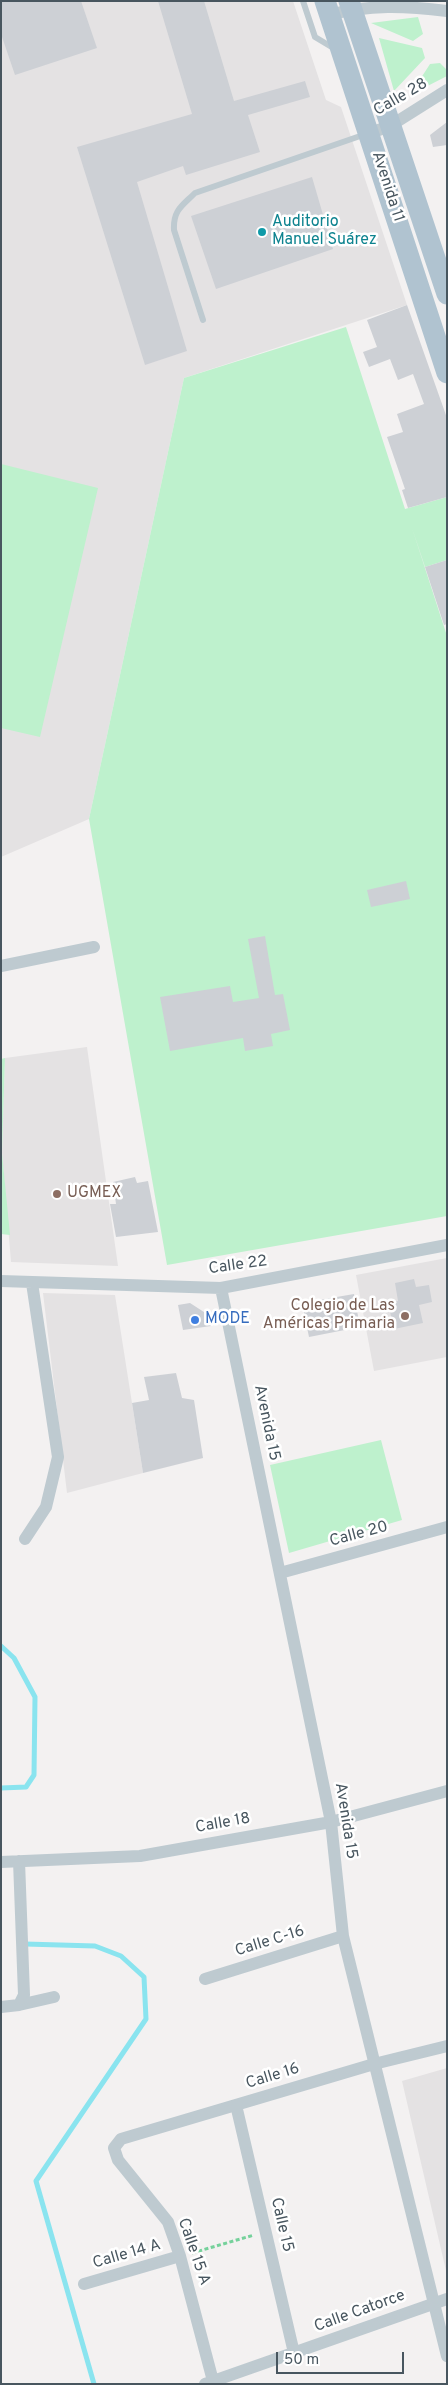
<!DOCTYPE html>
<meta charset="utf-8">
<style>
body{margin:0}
#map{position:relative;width:448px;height:2385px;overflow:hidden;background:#f3f1f1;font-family:Overpass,sans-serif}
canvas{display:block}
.frame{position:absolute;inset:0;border:2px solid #48565f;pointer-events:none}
.scale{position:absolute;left:276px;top:2352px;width:128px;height:22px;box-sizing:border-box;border:2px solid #48565f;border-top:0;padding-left:6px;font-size:15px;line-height:18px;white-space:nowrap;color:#48565f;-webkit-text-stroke:4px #fff;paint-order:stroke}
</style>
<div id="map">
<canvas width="448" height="2385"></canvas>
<div class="frame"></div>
<div class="scale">50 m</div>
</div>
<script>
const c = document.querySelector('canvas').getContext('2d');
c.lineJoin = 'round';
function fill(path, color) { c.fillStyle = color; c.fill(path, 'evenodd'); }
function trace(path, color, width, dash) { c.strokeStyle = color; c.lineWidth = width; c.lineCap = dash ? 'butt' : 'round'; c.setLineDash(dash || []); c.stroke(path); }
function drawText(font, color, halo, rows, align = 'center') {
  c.font = font + ' Overpass,sans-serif'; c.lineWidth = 5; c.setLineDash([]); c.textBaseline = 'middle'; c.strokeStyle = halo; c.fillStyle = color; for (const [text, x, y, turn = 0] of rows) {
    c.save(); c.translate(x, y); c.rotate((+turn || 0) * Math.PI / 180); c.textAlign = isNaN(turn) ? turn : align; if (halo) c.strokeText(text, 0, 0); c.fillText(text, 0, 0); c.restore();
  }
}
fill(new Path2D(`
 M1,1H293L326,100L341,107L407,305L184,378L89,819L1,857Z
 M87,1047L118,1266L11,1262L2,1153L5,1058Z
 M447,1258V1357L374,1371L356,1275Z
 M43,1293L115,1295L143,1473L67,1493Z
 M447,2068V2275L402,2081Z`), '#e4e2e3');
fill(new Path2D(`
 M418,17L423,34L413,41L371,23Z
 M379,38L422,48L425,58L394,91Z
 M440,63L447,70V76L410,95L430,64Z
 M346,327L405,509L447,497V560L425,567L412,528L447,636V1216L167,1265L89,819L184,378Z
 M1,464L98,488L40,737L1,728Z
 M5,1058L2,1153L10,1235L1,1234V1059Z
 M381,1440L402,1520L289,1553L270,1465Z`), '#bef1cd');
trace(new Path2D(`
 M1,1646L14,1658L35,1697L34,1775L26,1787L1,1788
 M25,1944L95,1946L121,1956L144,1977L146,2019L36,2181L94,2384`), '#8ae4ef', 5);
fill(new Path2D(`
 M1,1H81L97,48L15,75L1,34Z
 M158,1H204L234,101L305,81L310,97L248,115L260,152L186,175L183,166L137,182L187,351L145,365L77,147L192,114Z
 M447,122V145L433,147L430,135Z
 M312,177L333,249L216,289L191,216Z
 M407,305L447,418V497L408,508L402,490L405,489L387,437L403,432L397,414L424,404L413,374L398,380L390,359L369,367L363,352L377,347L367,320Z
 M447,560V624L444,625L425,567Z
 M406,881L410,899L371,907L367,890Z
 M265,936L275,995L283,994L290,1030L271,1034L273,1046L245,1051L243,1038L170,1051L160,997L230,986L233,1002L259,998L248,939Z
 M135,1177L137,1183L148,1181L158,1232L116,1237L110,1204H116L113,1182Z
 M414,1279L416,1287L429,1285L432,1302L419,1305L423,1323L394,1329L388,1303L398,1301L395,1283Z
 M354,1294L360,1327L309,1337L302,1303Z
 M190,1303L207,1314L211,1326L183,1330L178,1305Z
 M176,1373L182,1398L194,1400L203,1458L143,1473L132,1403L149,1400L144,1377Z`), '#cdd0d5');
trace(new Path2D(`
 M192,2253L254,2235`), '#75d19b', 3, [4, 2.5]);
trace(new Path2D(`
 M303,1L315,37L335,49
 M203,320L174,230C173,210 182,206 195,193L366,134`), '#becad0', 6);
trace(new Path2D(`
 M330,15C368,4 407,6 447,11
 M370,133L390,126L447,90
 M1,966L94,947
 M1,1281L221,1288L447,1245
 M221,1288L331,1822L343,1936L447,2356
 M25,1539L46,1507L58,1457L32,1283
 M280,1573L447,1527
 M19,1861L24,1995L19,2005
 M1,1862L140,1856L331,1822L447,1791
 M205,1979L343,1936
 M1,2007L19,2005L54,1997
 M236,2105L294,2353
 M84,2284L180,2256
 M213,2381L180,2256L168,2222L118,2160L114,2148L121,2139L374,2064L447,2046
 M205,2384L447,2299`), '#becad0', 12);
trace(new Path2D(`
 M325,1L447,373
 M349,1L447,294`), '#b0c3d0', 21);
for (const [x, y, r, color] of [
 [262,232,5,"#0f9aa8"],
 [57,1194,5,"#8d6e63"],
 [405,1316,5,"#8d6e63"],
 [195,1320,5,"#3f7fe0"]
]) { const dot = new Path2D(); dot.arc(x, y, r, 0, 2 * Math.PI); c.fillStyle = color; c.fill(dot); trace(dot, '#fff', 2); }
drawText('16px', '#48565f', '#fff', [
 ["Calle 28",401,98,-30],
 ["Avenida 11",387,187,72],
 ["Calle 22",238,1266,-8],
 ["Avenida 15",266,1423,78],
 ["Calle 20",359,1535,-15],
 ["Avenida 15",345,1821,81],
 ["Calle 18",223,1824,-10],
 ["Calle C-16",270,1942,-17],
 ["Calle 16",273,2077,-17],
 ["Calle 15",281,2225,77],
 ["Calle 15 A",193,2252,71],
 ["Calle 14 A",127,2255,-16],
 ["Calle Catorce",360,2312,-20]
]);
drawText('16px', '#0d838f', '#fff', [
 ["Auditorio",272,223],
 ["Manuel Suárez",272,241]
], 'left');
drawText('16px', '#785e54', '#fff', [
 ["UGMEX",67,1194],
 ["Colegio de Las",395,1307,"right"],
 ["Américas Primaria",395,1325,"right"]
], 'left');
drawText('16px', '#366cbe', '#fff', [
 ["MODE",205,1320]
], 'left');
</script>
